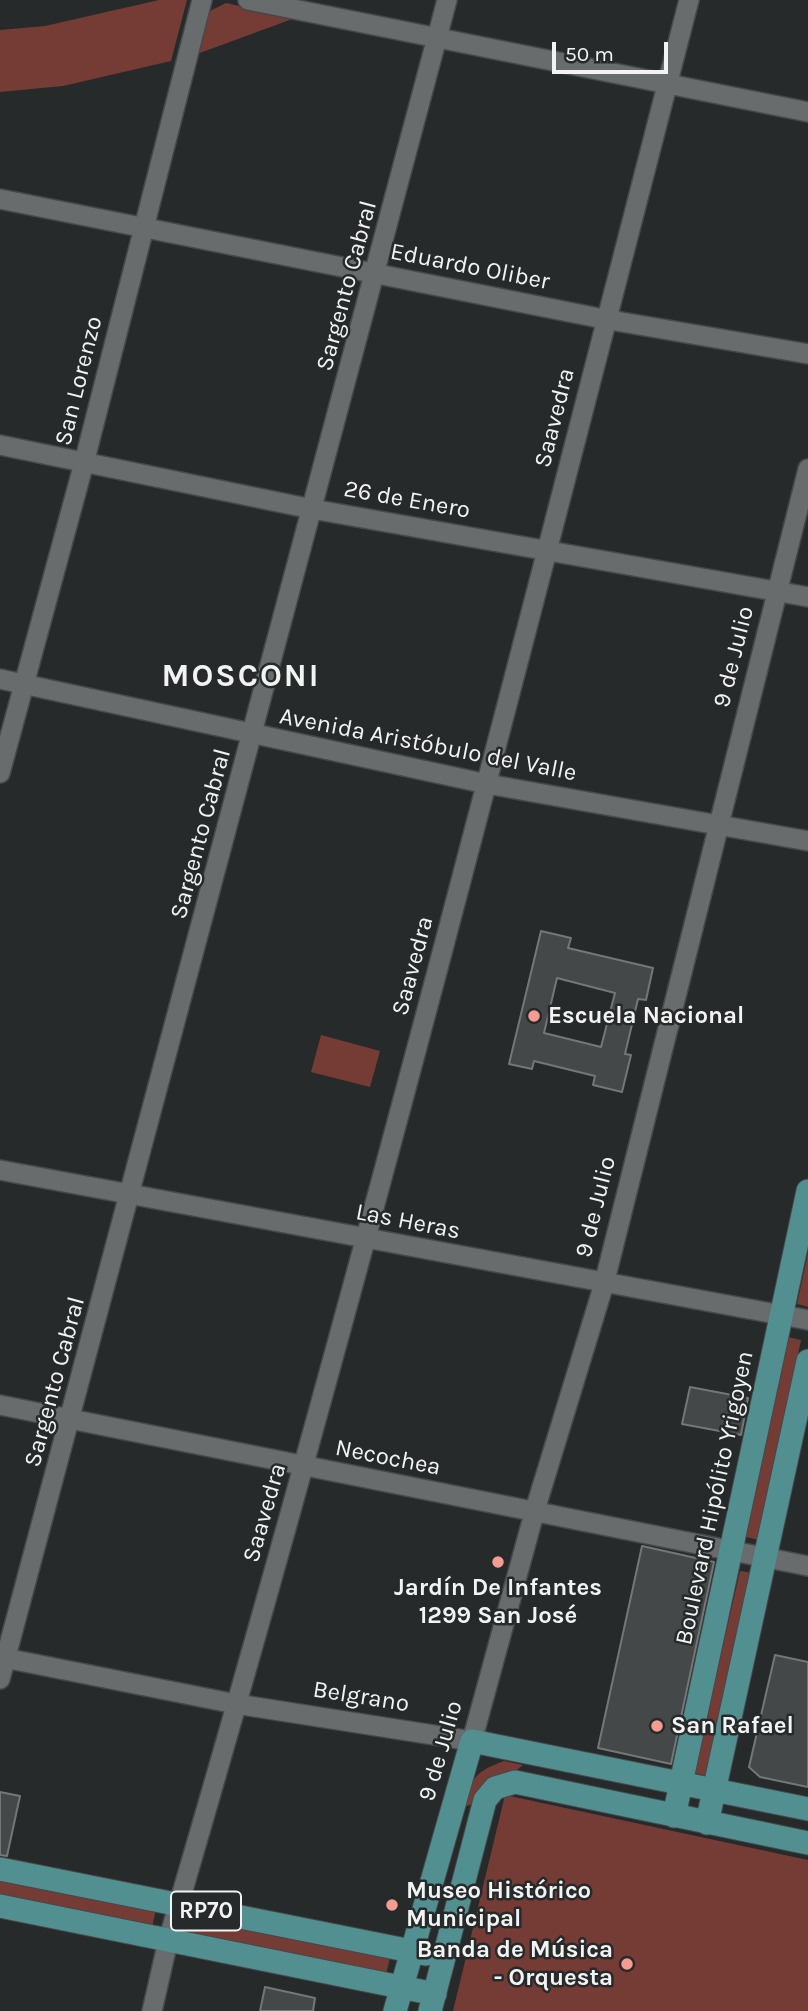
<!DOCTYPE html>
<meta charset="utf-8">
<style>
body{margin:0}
#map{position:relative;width:808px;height:2011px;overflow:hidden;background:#272a2a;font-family:Karla,sans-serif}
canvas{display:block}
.scale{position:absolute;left:552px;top:42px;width:116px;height:32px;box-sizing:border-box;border:4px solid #f2f4f4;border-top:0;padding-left:9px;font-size:21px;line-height:24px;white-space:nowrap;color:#f2f4f4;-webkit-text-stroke:5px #272a2a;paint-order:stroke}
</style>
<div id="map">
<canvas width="808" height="2011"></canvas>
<div class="scale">50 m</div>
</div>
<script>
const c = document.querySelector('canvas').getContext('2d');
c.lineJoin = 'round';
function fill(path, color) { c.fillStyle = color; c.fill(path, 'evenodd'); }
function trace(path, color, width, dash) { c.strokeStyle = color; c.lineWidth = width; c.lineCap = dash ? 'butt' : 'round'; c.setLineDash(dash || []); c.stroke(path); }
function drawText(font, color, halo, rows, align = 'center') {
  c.font = font + ' Karla,sans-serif'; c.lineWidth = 5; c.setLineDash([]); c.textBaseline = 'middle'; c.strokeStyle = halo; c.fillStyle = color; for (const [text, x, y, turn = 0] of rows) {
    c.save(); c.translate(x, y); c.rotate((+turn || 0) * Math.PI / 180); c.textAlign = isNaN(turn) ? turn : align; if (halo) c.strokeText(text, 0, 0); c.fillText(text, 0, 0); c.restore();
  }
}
fill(new Path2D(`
 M159,0H187L171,61L63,86L0,92V30L45,26Z
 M226,3L295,18L197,54L206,13Z
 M321,1035L380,1051L370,1087L311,1072Z
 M808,1253V1307L797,1304Z
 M788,1337L801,1340L759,1540L746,1537Z
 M740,1571L753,1573L707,1776L694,1773Z
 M504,1761L523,1765L476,1803L463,1807C472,1778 474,1772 504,1761Z
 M505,1795L808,1860V2011H453Z
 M0,1878L156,1910L152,1927L0,1896Z
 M192,1917L390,1957L386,1975L189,1934Z`), '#753b35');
const building = new Path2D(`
 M541,931L571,938L568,948L653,968L646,1000L638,999L625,1054L631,1055L622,1092L593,1085L595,1076L534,1061L532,1069L509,1064ZM557,978L615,993L601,1047L544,1033Z
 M690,1387L748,1398L741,1435L682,1424Z
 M642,1546L714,1562L671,1764L598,1748Z
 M775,1655L808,1662V1787L760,1777L749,1767Z
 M0,1792L20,1796L7,1856L0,1855Z
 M265,1987L315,1998L313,2011H260Z`);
fill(building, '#444848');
trace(building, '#747777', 2);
const minor = new Path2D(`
 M248,0L808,112
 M0,199L604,319L808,354
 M0,445L312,509L808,597
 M0,679L487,784L808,841
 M0,773L84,463L202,0
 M0,1170L808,1320
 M0,1405L808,1566
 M0,1657L236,1704L472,1741L535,1510L604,1284L808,469
 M0,1679L447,0
 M152,2011L168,1941C357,1298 522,649 689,0`);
const major = new Path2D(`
 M674,1816L808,1191
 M707,1823L808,1361
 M0,1869L426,1954
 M0,1906L435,1994
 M395,2011L472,1741L808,1809
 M430,2011L485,1800L495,1788L515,1782L808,1843`);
trace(minor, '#464949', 22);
trace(major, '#464949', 25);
trace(minor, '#686c6c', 19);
trace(major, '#528f91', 23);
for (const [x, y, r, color] of [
 [534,1016,7,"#f59c92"],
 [498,1562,7,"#f59c92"],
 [657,1726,7,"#f59c92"],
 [392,1905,7,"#f59c92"],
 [627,1964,7,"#f59c92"]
]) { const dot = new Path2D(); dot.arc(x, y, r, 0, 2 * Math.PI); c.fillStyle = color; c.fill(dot); trace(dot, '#272a2a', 2.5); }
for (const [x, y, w] of [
 [206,1911,70]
]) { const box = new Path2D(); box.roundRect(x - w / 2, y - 19.5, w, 39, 5); c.fillStyle = '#272a2a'; c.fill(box); trace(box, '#f2f4f4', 2); }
drawText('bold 23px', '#f2f4f4', null, [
 ["RP70",206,1911]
]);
drawText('24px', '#f2f4f4', '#272a2a', [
 ["Eduardo Oliber",470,267,11],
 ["Sargento Cabral",347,286,-75],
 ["San Lorenzo",79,381,-76],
 ["Saavedra",555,418,-76],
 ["26 de Enero",407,500,10],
 ["9 de Julio",734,657,-76],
 ["Avenida Aristóbulo del Valle",428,745,11],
 ["Sargento Cabral",201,834,-75],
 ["Saavedra",413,966,-75],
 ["9 de Julio",596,1207,-76],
 ["Las Heras",408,1222,11],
 ["Sargento Cabral",55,1382,-75],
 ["Necochea",388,1458,11],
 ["Boulevard Hipólito Yrigoyen",715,1498,-78],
 ["Saavedra",265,1513,-74],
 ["Belgrano",361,1697,9],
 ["9 de Julio",441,1751,-74]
]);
drawText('bold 24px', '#f2f4f4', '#272a2a', [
 ["Escuela Nacional",548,1016],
 ["Jardín De Infantes",498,1588,"center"],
 ["1299 San José",498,1616,"center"],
 ["San Rafael",671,1726],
 ["Museo Histórico",406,1891],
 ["Municipal",406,1919],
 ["Banda de Música",613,1950,"right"],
 ["- Orquesta",613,1978,"right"]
], 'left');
c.letterSpacing = '2px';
drawText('bold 32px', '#f2f4f4', '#272a2a', [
 ["MOSCONI",241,677]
]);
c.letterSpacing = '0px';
</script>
